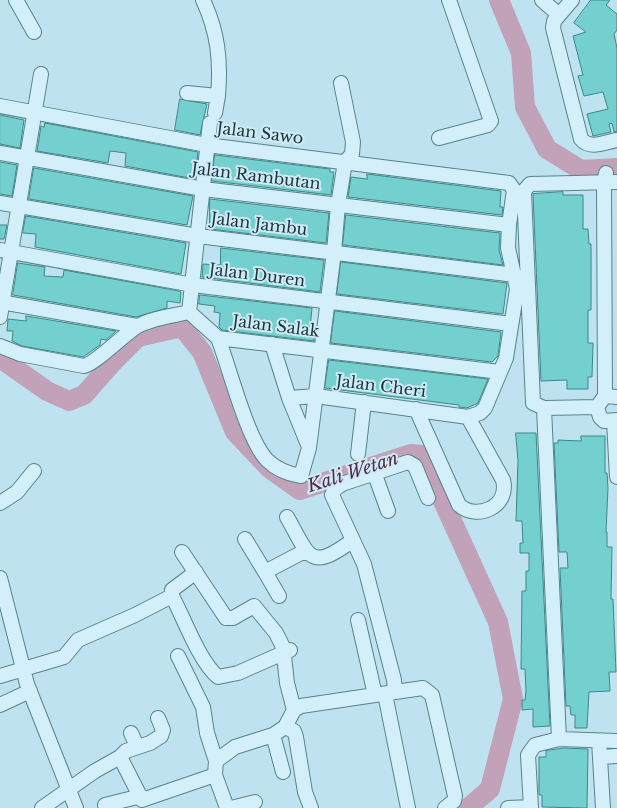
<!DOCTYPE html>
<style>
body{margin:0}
canvas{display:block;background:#bfe2f0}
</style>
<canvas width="617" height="808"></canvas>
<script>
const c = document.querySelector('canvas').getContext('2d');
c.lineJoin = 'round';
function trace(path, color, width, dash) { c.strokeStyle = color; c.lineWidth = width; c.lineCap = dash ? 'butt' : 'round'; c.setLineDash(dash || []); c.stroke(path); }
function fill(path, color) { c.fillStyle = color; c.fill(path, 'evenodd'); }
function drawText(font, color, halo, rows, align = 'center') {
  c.font = font + ' "Libre Baskerville",serif'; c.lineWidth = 4; c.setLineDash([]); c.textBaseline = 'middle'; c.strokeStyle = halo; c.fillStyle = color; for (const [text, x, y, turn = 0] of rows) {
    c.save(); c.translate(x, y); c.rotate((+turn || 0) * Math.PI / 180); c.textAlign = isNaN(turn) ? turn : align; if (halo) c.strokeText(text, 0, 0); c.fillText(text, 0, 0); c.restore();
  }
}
trace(new Path2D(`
 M499,0L521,53L525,107L547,149L581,170L617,168
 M0,358L47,391L69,401L84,395L113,362L138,337L182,327L202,352L235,432L269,468L300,490L411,454L422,455L498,622L513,699L490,789L468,808`), '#c1a2b9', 20);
const building = new Path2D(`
 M591,0H610L606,5L617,14V30L614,34L617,48V131L614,132L612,123L609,124L611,132L593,136L587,114L608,109L603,92L584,96L578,76L583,75L573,36L586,32L574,23Z
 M180,99L207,104L200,135L175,130Z
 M0,115L24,120L20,148L0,144Z
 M45,123L198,152L195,179L125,166L126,153L110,151L108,163L37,151L41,126L44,127Z
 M215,155L330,169V172H334L331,195L212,181Z
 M0,162L17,165L12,196L0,194Z
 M34,168L193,196L187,225L29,199Z
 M367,174L501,191L500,207H503L502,215L348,197L351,177L367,179Z
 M563,192V195H583V229H588L589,244H591V310H588V343H593L592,377H588V389H567V380L541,381L533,194Z
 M210,199L329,213L326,243L210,229Z
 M346,215L500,233L499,250L503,265L343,245Z
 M26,216L186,243L181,274L35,247L36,234L23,233Z
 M0,225H7L4,239H0Z
 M221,248L324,260L320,292L202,277L203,264L220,265Z
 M341,262L507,283L503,314L337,294Z
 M18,263L45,267L44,276L63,277L64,270L179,291L181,292L180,303L167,301V308L136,317L13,295Z
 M200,295L312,308L310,328H315L314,341L222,330L219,327L220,313L214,312L215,306L199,304Z
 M335,311L501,332L498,356L492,362L331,343Z
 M26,316L116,331L106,340L101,339L100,345L83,357L22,346L12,341L13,331H7L8,319L26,321Z
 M329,360L488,379L478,403L467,408L459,407V405L325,388Z
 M516,433H536L550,726L533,727V709L522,710V700H525L526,690L525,669H521L522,591H526V571H529V553H520V543H523L522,521H516L518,461Z
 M581,436H605V473H607L608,488L606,532H607V547H612L611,599H613L616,672H609L610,691L589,692L587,728H575V715H571L570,706H566L560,568H568L567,552H559L554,443H558V440L581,441Z
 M564,748L588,749L587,808L542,807V795H539V757H546V751Z`);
fill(building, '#73d0cf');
trace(building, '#3b8987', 1);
const minor = new Path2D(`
 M16,0L34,32
 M203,0C218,32 221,61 218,96
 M542,0L559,15
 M572,0L554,21L553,28L581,139C590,150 605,142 617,140
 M187,93L218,96L215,113
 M0,106L207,145L509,183L514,190L509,225L508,248L517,289L506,358L485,408L480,413L468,417L316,396L289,398
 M439,138L488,125L491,121L449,0
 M0,153L203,189L509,225
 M0,203L198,236L515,275
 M0,250L193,285L511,324
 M0,302L137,326
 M189,312L210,123
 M0,317L41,74
 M218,338C230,369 247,439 267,460C277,470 288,474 301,476L309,448L334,252L338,205L345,162L352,154L353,142L341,83
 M272,344L289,398L309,447
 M0,346L20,354L84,366C96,363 122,336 136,327C151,318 172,316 189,312L218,338L500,372
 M605,396L604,183L606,173
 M617,397L605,396L597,407L600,417L604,421L617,420
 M597,407L544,408L533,403L524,191L530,184L617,182
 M544,408L559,739
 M416,409L459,505C476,521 510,507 503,480L468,417
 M614,421L617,477
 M358,454L364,402
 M374,472L388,511
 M0,503L17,492L34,471
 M287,517C310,558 310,572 353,540
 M245,539L265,572
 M182,552L226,618H233L254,606L276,633L283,647L287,683L294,710
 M196,572L172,590V596C184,618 199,661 218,677L238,673L290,650
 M0,578L27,684L76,808
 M279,596L265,572L301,553H307
 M358,620L375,695
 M178,656L203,707L207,733L216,761L215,775L227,808
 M0,676L64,657L78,640L135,615L172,596
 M395,692L423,688L432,695L455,796L454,801L445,808
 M385,694L408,808
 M0,705L30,691
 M285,727L294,731L296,737L305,792L311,808
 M131,733L137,746
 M273,735L283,772
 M599,741L603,808
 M120,757L142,800
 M600,757L617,756
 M216,761L235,747L273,735L285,727L294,710L301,706L395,692L394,680L364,564L332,495L335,489L342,484L408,462L415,466L428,498
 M142,800L215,775
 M105,805L141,796
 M42,808L95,771L120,757L126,751L150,743L161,736L163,730L158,718
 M231,808L255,802
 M508,808L531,807
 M531,808L528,755L535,745L559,739L617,741`);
trace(minor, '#578489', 16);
trace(minor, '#d2effa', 14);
drawText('16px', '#1c3638', '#cfebf7', [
 ["Jalan Sawo",260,134,7],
 ["Jalan Rambutan",256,177,7],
 ["Jalan Jambu",259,225,7],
 ["Jalan Duren",257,276,7],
 ["Jalan Salak",276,327,7],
 ["Jalan Cheri",381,387,7]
]);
drawText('italic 18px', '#582a41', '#cfebf7', [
 ["Kali Wetan",353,473,-18]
]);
</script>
